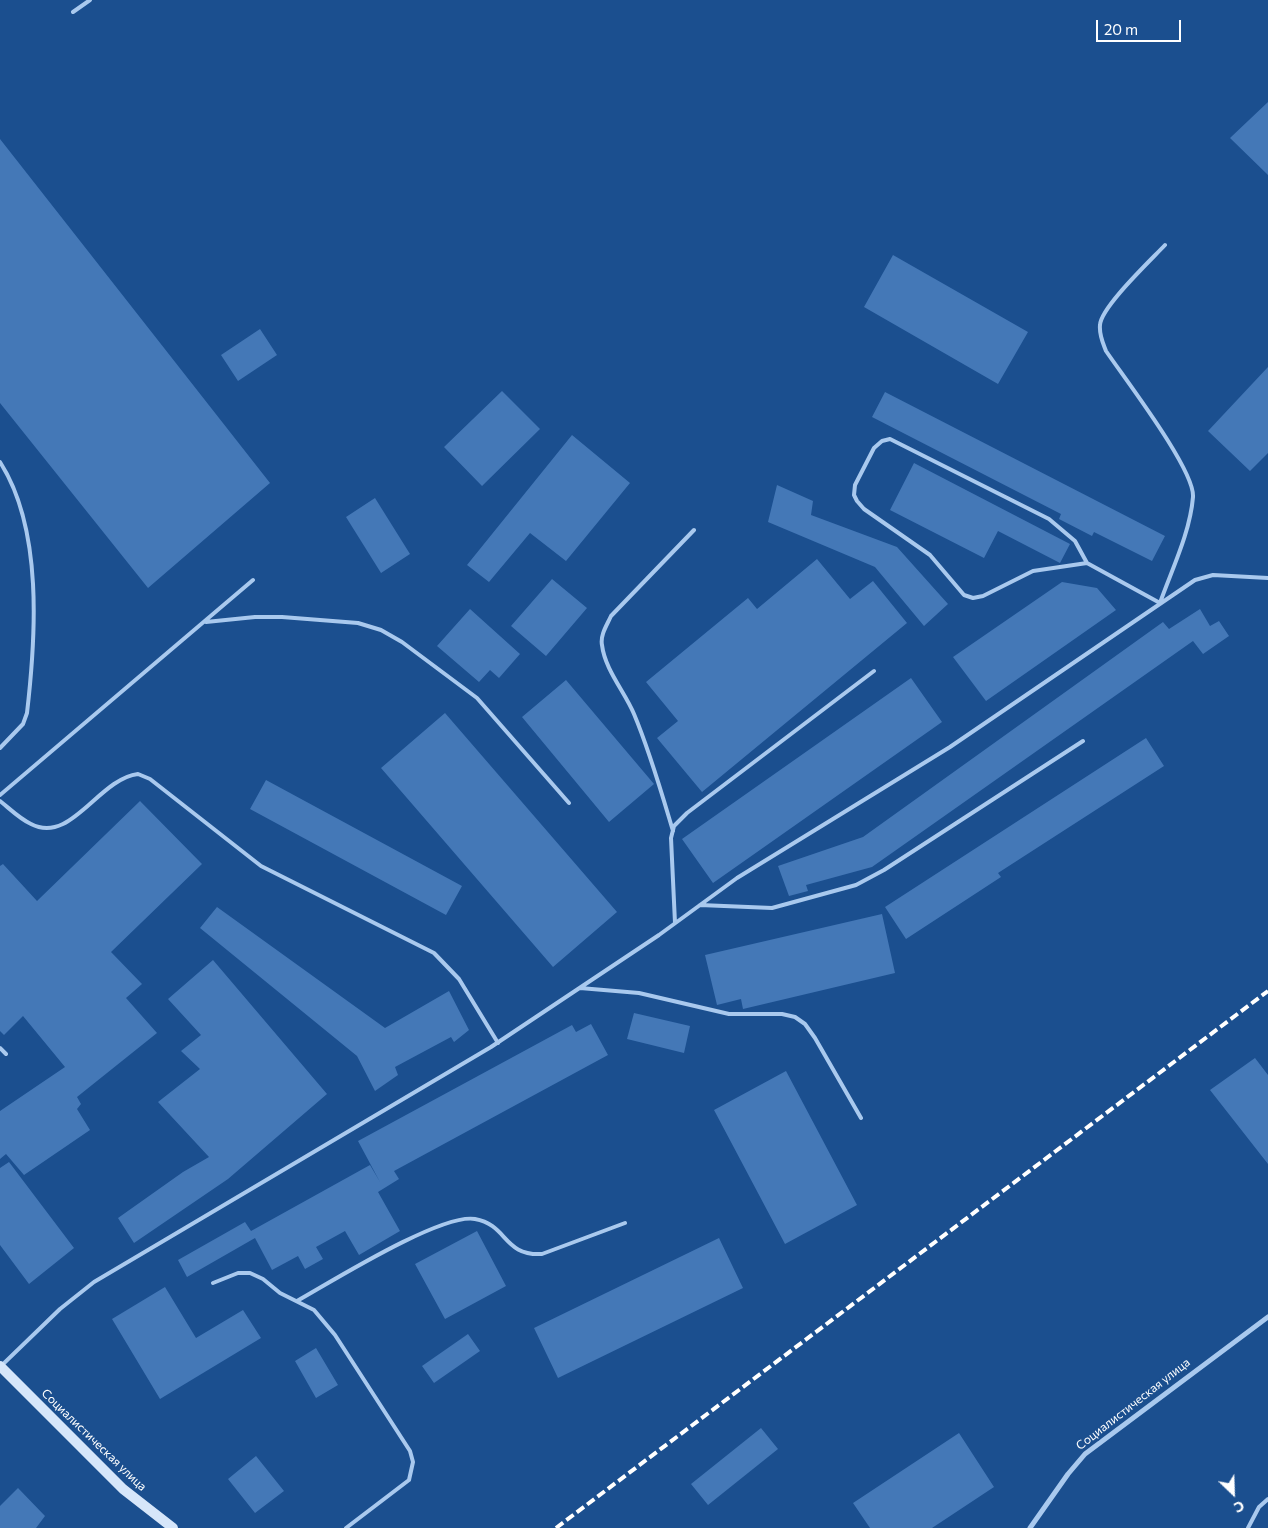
<!DOCTYPE html>
<meta charset="utf-8">
<style>
body{margin:0}
#map{position:relative;width:1268px;height:1528px;overflow:hidden;background:#1b4f8f;font-family:Commissioner,sans-serif}
canvas{display:block}
.north{position:absolute;left:1208px;top:1468px;width:50px;height:50px;-webkit-text-stroke:4px #1b4f8f;paint-order:stroke;rotate:156deg;font-size:14px;font-weight:700;line-height:20px;text-align:center;color:#fff}
.north::after{content:'';display:block;margin:auto;width:18px;height:22px;background:#fff;clip-path:polygon(50% 0,100% 100%,50% 72%,0 100%)}
.scale{position:absolute;left:1096px;top:20px;width:85px;height:22px;box-sizing:border-box;border:2px solid #fff;border-top:0;padding-left:6px;font-size:15px;line-height:18px;white-space:nowrap;color:#fff;-webkit-text-stroke:4px #1b4f8f;paint-order:stroke}
</style>
<div id="map">
<canvas width="1268" height="1528"></canvas>
<div class="north">С</div>
<div class="scale">20 m</div>
</div>
<script>
const c = document.querySelector('canvas').getContext('2d');
c.lineJoin = 'round';
function fill(path, color) { c.fillStyle = color; c.fill(path, 'evenodd'); }
function trace(path, color, width, dash) { c.strokeStyle = color; c.lineWidth = width; c.lineCap = dash ? 'butt' : 'round'; c.setLineDash(dash || []); c.stroke(path); }
function drawText(font, color, halo, rows, align = 'center') {
  c.font = font + ' Commissioner,sans-serif'; c.lineWidth = 4; c.setLineDash([]); c.textBaseline = 'middle'; c.strokeStyle = halo; c.fillStyle = color; for (const [text, x, y, turn = 0] of rows) {
    c.save(); c.translate(x, y); c.rotate((+turn || 0) * Math.PI / 180); c.textAlign = isNaN(turn) ? turn : align; if (halo) c.strokeText(text, 0, 0); c.fillText(text, 0, 0); c.restore();
  }
}
fill(new Path2D(`
 M1268,102V175L1230,138Z
 M0,139L270,483L148,588L0,403Z
 M893,255L1028,332L998,384L864,307Z
 M260,329L277,355L238,381L221,355Z
 M1268,367V453L1250,471L1208,431Z
 M502,391L540,429L482,486L444,447Z
 M885,392L1165,536L1152,561L1094,532L1092,536L1059,519L1061,514L872,417Z
 M572,435L630,483L566,561L530,533L489,582L467,565Z
 M914,463L1070,544L1060,563L998,531L984,558L890,510Z
 M777,485L813,501L811,515L897,547L948,604L924,626L875,567L768,522Z
 M375,498L410,554L381,573L346,517Z
 M817,559L850,599L873,581L907,623L702,792L657,738L678,721L646,682L748,598L757,609Z
 M552,579L587,608L546,656L511,626Z
 M1062,582L1097,588L1116,610L986,701L953,657Z
 M470,609L520,654L499,678L490,670L479,682L437,646Z
 M1200,609L1210,626L1219,621L1229,636L1203,654L1193,641L872,867L806,885L808,891L789,896L778,866L863,837L1163,622L1169,629Z
 M911,678L942,722L713,883L682,839Z
 M566,680L654,784L609,822L522,717Z
 M445,713L617,912L553,967L381,768Z
 M1146,738L1164,766L998,873L1001,877L906,939L885,907Z
 M266,780L462,886L446,915L250,809Z
 M140,801L202,864L111,952L142,984L126,998L157,1033L77,1097L81,1104L77,1109L90,1130L24,1175L6,1154L0,1159V1111L65,1067L23,1016L4,1035L0,1031V866L3,864L37,901Z
 M217,907L385,1028L449,991L469,1030L454,1042L451,1037L395,1067L398,1075L375,1091L357,1056L200,928Z
 M882,914L895,973L743,1009L741,999L717,1005L705,955Z
 M213,960L327,1094L228,1179L134,1243L118,1218L183,1172L209,1157L158,1102L200,1069L181,1051L201,1035L168,999Z
 M634,1013L690,1026L684,1053L627,1039Z
 M591,1024L608,1055L394,1171L399,1179L378,1192L400,1231L359,1255L345,1231L316,1247L323,1259L305,1269L298,1256L272,1270L255,1238L187,1277L178,1260L245,1222L251,1231L370,1165L380,1182L358,1141L572,1025L576,1032Z
 M1255,1058L1268,1075V1164L1210,1090Z
 M786,1071L857,1205L785,1244L714,1110Z
 M9,1162L74,1248L29,1284L0,1245V1168Z
 M477,1231L506,1286L445,1319L415,1264Z
 M719,1238L743,1288L558,1378L534,1328Z
 M165,1287L196,1338L243,1310L261,1338L160,1399L112,1319Z
 M468,1334L480,1351L434,1383L422,1366Z
 M316,1348L338,1385L316,1398L295,1361Z
 M761,1428L778,1449L708,1505L691,1484Z
 M959,1433L994,1487L932,1528H870L853,1503Z
 M256,1456L284,1491L255,1513L228,1479Z
 M18,1488L45,1516L36,1528H0V1506Z`), '#4478b7');
trace(new Path2D(`
 M73,12L90,0
 M0,462C43,529 36,636 27,713L23,724L0,748
 M1087,563L1033,571L983,596L973,598L964,595L930,555L864,509L857,501L854,495L855,485L874,448L882,441L890,439L1049,519L1075,541L1087,563L1160,603C1172,569 1190,533 1193,497C1195,470 1125,379 1106,351C1103,343 1099,335 1100,325C1101,307 1151,260 1165,245
 M206,622L255,617H282L358,623L381,630L402,642L477,698L569,803
 M0,795L253,580
 M0,801C10,809 20,819 31,824C71,845 98,779 138,774L150,779L261,866L434,953L459,979L498,1043
 M673,831C661,791 650,752 634,714C625,692 605,670 602,645C600,635 607,625 611,616L694,530
 M700,905L772,908L856,885L884,870L1083,741
 M675,923L671,838L674,826L687,813L874,671
 M580,988L639,993L729,1014H782L795,1017L805,1024L815,1038L861,1118
 M0,1048L6,1054
 M213,1283L238,1273H250L263,1279L280,1293L314,1310L335,1335L410,1451L413,1462L409,1480L346,1528
 M297,1301C331,1282 441,1213 475,1219C508,1225 503,1256 542,1254L625,1223
 M1,1366L60,1309L94,1282L491,1047L659,935L737,878L950,747L1195,580L1213,575L1268,578
 M1248,1528L1259,1507L1268,1499`), '#a9c9ee', 4);
trace(new Path2D(`
 M1030,1528L1068,1474L1085,1454L1268,1317`), '#a9c9ee', 5);
trace(new Path2D(`
 M0,1366L123,1489L173,1528`), '#d6e6fa', 10);
trace(new Path2D(`
 M556,1528L1268,991`), '#fff', 4, [9, 4]);
drawText('12px', '#fff', '#1b4f8f', [
 ["Социалистическая улица",1133,1404,-38],
 ["Социалистическая улица",94,1440,44]
]);
</script>
